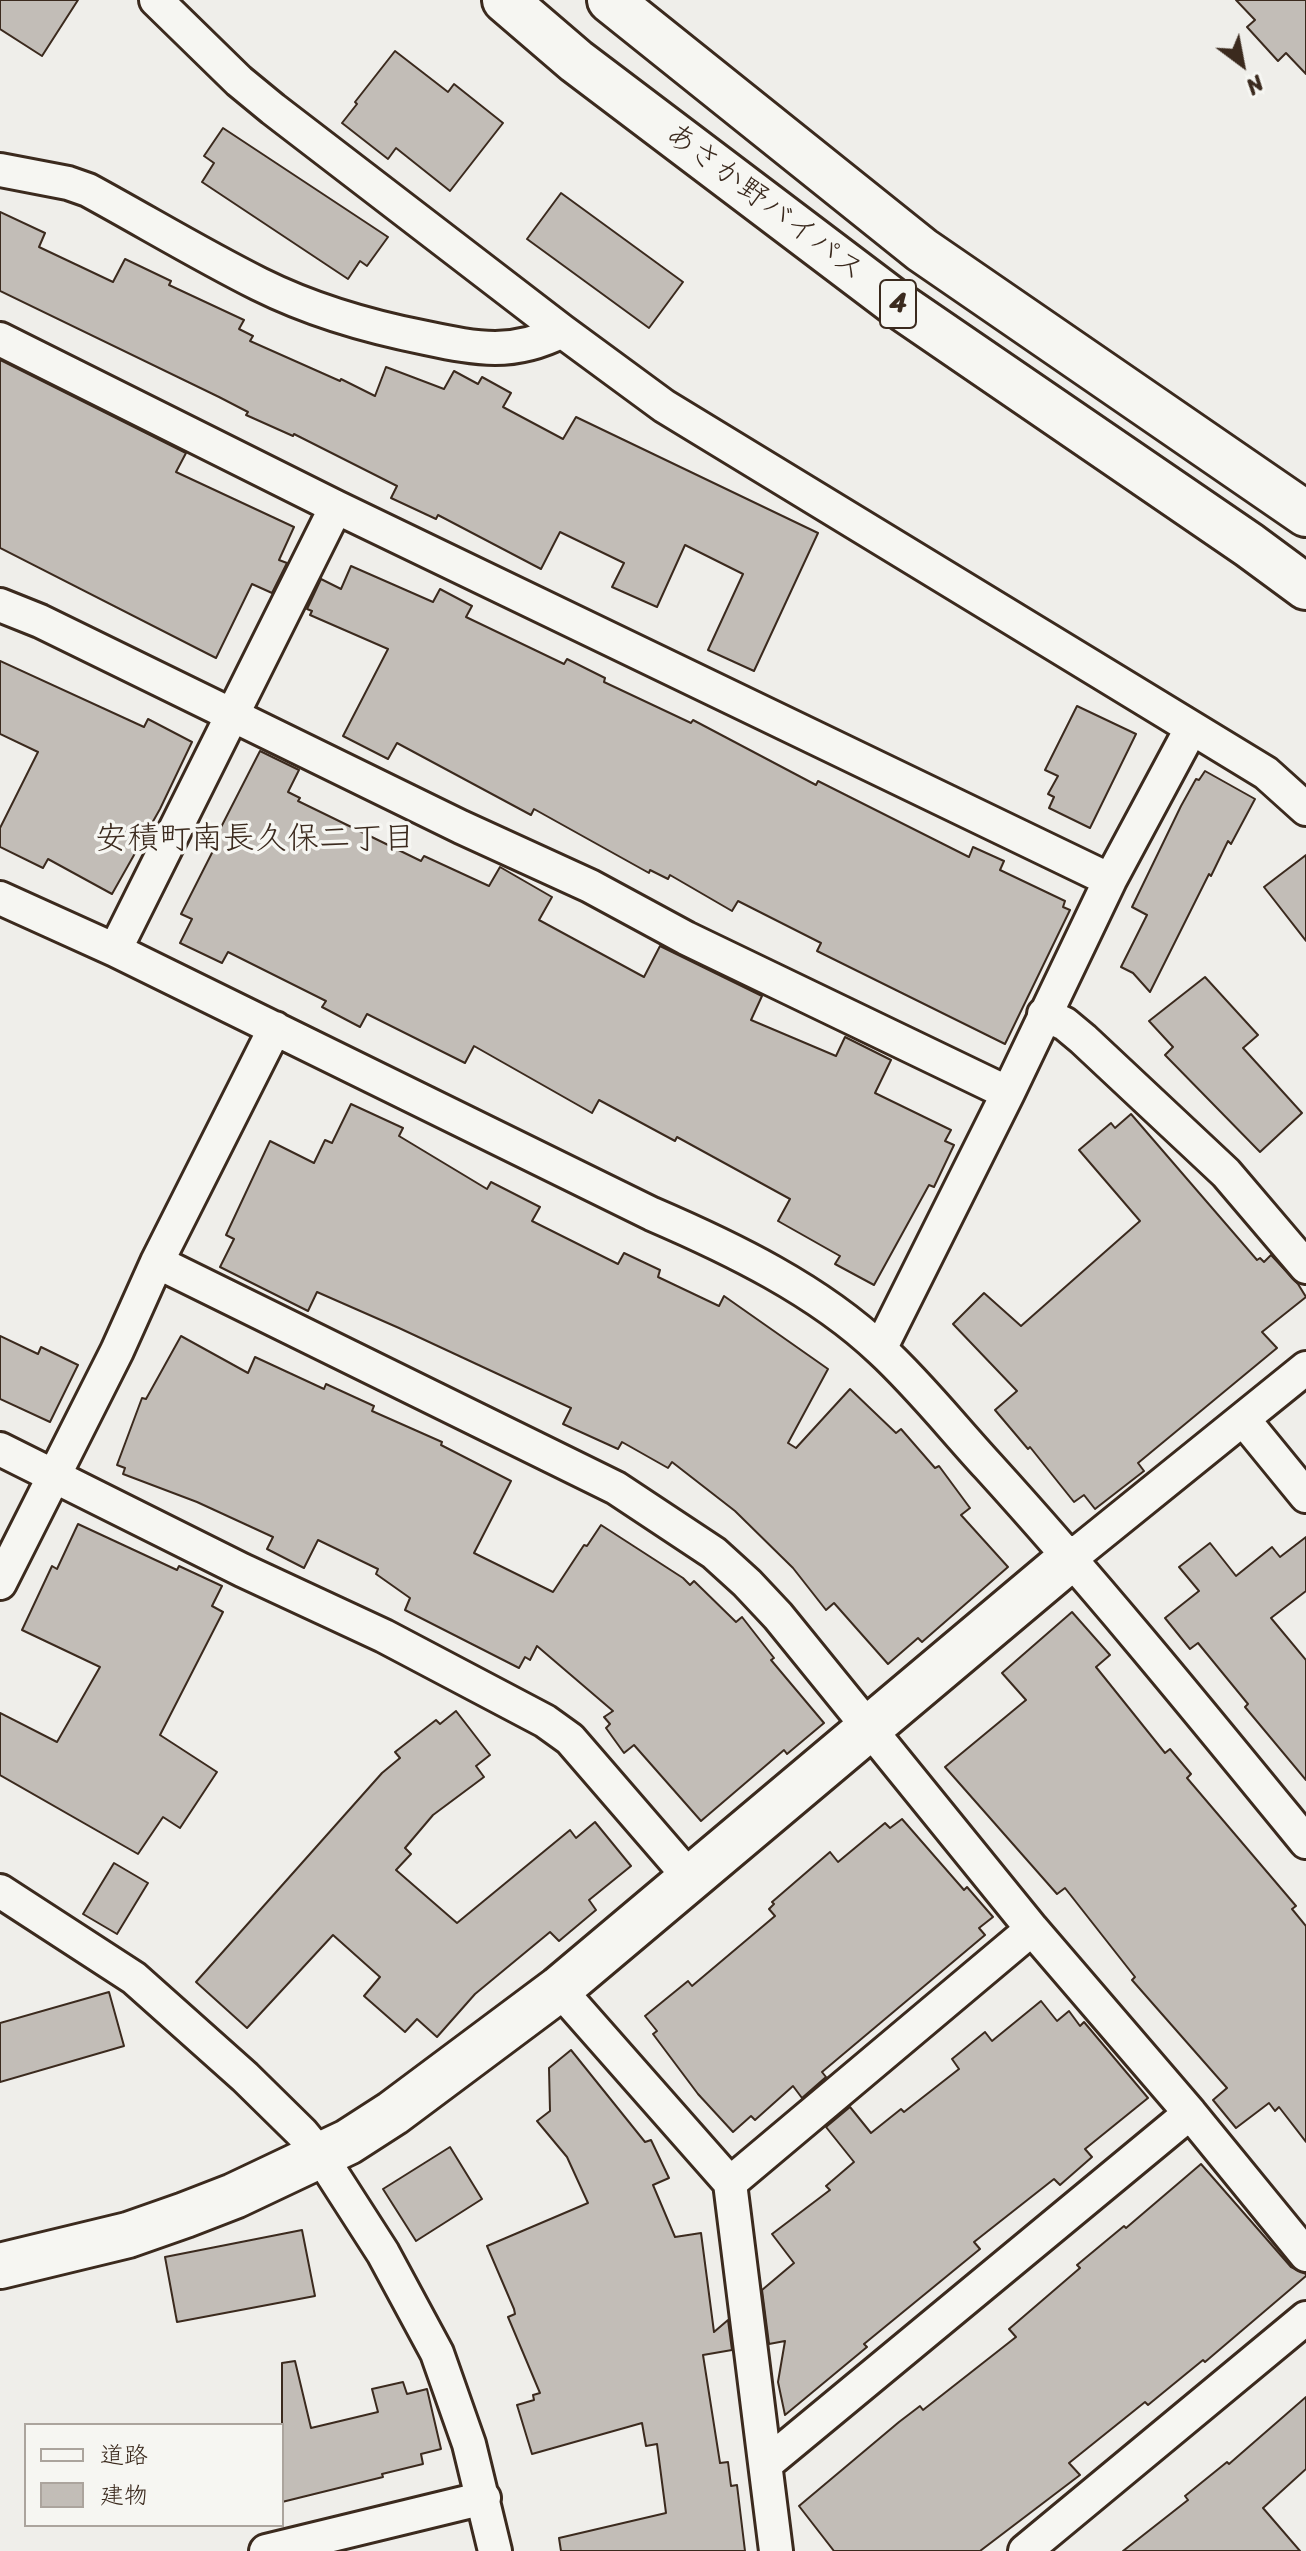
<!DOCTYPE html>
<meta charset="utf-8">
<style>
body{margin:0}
#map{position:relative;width:1306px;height:2551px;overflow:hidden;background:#efeeea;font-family:Sriracha,"Klee One",sans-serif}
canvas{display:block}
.legend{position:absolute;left:24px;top:2423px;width:260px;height:104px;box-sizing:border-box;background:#f6f6f2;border:2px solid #aba49d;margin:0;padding:10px 14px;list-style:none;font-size:24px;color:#3b2a1e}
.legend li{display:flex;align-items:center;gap:16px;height:40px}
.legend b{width:40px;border:2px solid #aba49d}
.north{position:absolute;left:1202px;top:24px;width:80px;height:80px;-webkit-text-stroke:6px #f6f6f2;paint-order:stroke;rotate:148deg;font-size:22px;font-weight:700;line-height:32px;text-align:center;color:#3b2a1e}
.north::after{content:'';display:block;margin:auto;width:28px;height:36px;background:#3b2a1e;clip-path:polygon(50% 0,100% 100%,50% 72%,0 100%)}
</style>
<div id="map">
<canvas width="1306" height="2551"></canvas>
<ul class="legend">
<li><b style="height:10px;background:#f6f6f2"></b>道路</li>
<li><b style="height:22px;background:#c2bdb7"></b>建物</li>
</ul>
<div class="north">N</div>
</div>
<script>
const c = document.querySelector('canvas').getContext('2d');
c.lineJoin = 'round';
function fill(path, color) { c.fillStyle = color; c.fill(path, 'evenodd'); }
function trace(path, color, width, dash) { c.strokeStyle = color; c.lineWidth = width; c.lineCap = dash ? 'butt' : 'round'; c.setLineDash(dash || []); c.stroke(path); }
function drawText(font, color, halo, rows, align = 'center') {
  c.font = font + ' Sriracha,"Klee One",sans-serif'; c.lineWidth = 7; c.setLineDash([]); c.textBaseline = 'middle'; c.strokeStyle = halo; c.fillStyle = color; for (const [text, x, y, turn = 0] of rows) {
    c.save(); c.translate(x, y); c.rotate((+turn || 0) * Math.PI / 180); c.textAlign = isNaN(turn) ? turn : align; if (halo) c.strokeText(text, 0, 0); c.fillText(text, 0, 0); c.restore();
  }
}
const building = new Path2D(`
 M0,0H78L42,56L0,29Z
 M1236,0H1306V74L1286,53L1278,61L1247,27L1255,20Z
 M395,51L448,92L454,84L503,123L450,191L396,148L388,159L342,123L357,104L355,102Z
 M223,128L388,237L367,266L360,261L348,279L202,182L214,163L204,156Z
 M561,193L683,282L649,328L527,239Z
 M0,212L45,233L39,247L113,282L125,259L171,281L169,285L244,320L239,329L253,336L250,341L340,381L341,379L375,396L386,367L444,389L454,371L478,384L482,377L511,393L503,407L563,439L576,417L818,533L754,671L708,650L743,574L685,545L657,607L612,587L624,563L560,532L541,569L438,515L436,519L391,498L397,486L294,434L293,436L246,415L248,412L219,397L0,291Z
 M0,360L186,453L176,472L294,527L279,560L287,563L272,593L252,584L216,658L0,548Z
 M351,566L433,602L440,589L472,606L466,617L564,664L567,659L605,678L604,682L691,723L693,720L816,785L818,781L969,857L973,847L1004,861L1000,870L1065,901L1063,907L1070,910L1005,1044L817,951L821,943L738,901L732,911L670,875L668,879L650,870L649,873L534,809L531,815L397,743L388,759L343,736L388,649L310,615L312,611L307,609L321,579L341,589Z
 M0,661L144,727L148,719L192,742L160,809L112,894L48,859L43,868L0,847V828L38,752L0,734Z
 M1077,706L1136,734L1090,828L1049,808L1054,797L1048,794L1058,776L1045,770Z
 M260,751L299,770L288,792L300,798L298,801L421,861L424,856L489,886L500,867L552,897L539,920L644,977L660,946L762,996L751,1020L836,1056L845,1037L891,1060L875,1093L951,1130L945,1141L954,1145L934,1187L929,1185L874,1285L835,1264L840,1256L778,1221L790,1199L677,1137L675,1141L599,1100L592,1113L474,1046L465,1063L367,1014L360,1027L322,1007L326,1001L228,952L222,963L180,943L192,919L181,914L219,839L216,837Z
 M1205,771L1255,799L1231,844L1228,841L1211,876L1209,874L1150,992L1133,973L1121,967L1147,915L1132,907L1181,806L1196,779L1199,780Z
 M1306,855V941L1264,887Z
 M1205,977L1258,1035L1243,1048L1302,1113L1260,1152L1165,1055L1173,1047L1149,1021Z
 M351,1104L403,1128L399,1136L487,1189L491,1182L540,1207L532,1221L618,1264L624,1253L660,1270L658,1277L719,1306L724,1296L828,1369L788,1443L796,1448L850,1389L896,1433L901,1429L935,1468L939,1466L970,1508L961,1515L1008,1567L922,1642L918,1638L888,1664L834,1603L826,1610L793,1568L735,1511L672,1462L668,1468L622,1442L618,1449L563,1424L571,1408L399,1328L317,1292L308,1311L220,1267L234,1239L226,1235L270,1141L314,1163L325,1140L332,1143Z
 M1131,1114L1257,1260L1260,1258L1264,1262L1271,1255L1298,1284L1306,1297L1262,1332L1277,1348L1138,1463L1144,1471L1095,1509L1084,1495L1074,1502L1030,1447L1028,1449L995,1410L1017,1391L953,1324L984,1293L1021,1326L1140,1221L1079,1150L1111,1123L1115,1128Z
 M0,1336L38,1354L41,1347L78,1365L50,1422L0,1399Z
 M181,1336L248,1373L255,1357L324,1389L326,1384L374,1406L372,1411L442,1442L441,1445L511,1481L474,1553L553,1592L584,1545L587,1546L601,1525L683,1578L690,1585L694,1581L736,1622L742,1617L774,1658L771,1660L824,1723L787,1754L784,1750L701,1821L634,1745L624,1753L606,1728L610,1724L604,1717L613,1711L537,1646L530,1660L525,1657L519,1668L405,1610L410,1598L376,1574L378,1569L318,1540L304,1568L267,1549L273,1537L197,1502L123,1474L125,1468L117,1465L142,1398L146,1399Z
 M78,1524L177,1570L179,1566L222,1586L212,1606L223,1612L160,1735L217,1772L180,1828L163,1817L138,1854L0,1775V1713L57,1742L100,1667L22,1630L52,1566L57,1569Z
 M1306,1537V1591L1271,1618L1306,1660V1780L1245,1707L1248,1704L1198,1643L1190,1649L1165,1618L1199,1591L1179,1567L1210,1543L1236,1576L1272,1547L1280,1557Z
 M1072,1612L1110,1655L1096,1667L1165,1753L1170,1749L1191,1774L1187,1778L1296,1906L1292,1909L1306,1926V2142L1279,2107L1275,2111L1269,2103L1236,2128L1213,2100L1227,2088L1132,1980L1135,1977L1065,1888L1057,1894L945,1767L1026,1700L1002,1673Z
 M456,1711L490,1755L476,1766L484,1777L433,1815L405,1848L411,1854L396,1870L457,1923L570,1830L576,1838L595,1822L631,1866L589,1900L596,1910L559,1941L550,1932L475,1994L437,2037L417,2019L405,2032L364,1996L380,1977L333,1935L247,2028L196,1982L382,1773L400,1758L395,1752L436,1720L440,1724Z
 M902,1819L964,1890L967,1887L993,1917L979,1928L985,1935L822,2072L826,2077L802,2098L793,2086L755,2120L751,2116L733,2132L698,2094L653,2034L657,2031L645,2016L688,1981L692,1986L775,1916L769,1909L774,1904L772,1902L830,1852L838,1862L885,1823L890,1828Z
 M114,1863L148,1883L117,1934L83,1914Z
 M109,1992L124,2046L0,2082V2023Z
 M1041,2001L1057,2021L1069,2011L1080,2026L1084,2022L1148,2098L1085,2149L1092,2157L1060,2185L1054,2179L974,2242L980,2249L864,2344L867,2347L785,2415L778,2382L785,2341L769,2344L762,2290L794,2263L772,2234L830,2190L826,2186L854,2162L826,2127L850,2107L871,2133L901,2109L904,2112L959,2069L952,2059L985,2032L992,2041Z
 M571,2050L645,2142L651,2140L669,2178L653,2185L675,2237L701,2233L714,2332L728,2320L732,2350L703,2355L720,2463L728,2462L731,2486L737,2485L745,2551H561L559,2538L666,2513L657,2444L646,2446L642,2423L532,2454L517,2405L534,2400L533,2395L540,2393L508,2317L515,2314L514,2309L487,2246L588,2203L567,2157L537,2121L550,2111L549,2068Z
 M450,2147L482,2199L416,2241L383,2189Z
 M1201,2164L1291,2267L1306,2274V2276L1205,2362L1203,2360L1148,2405L1145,2402L1069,2463L1080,2475L980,2551H834L799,2506L899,2422L920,2406L923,2410L1016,2337L1009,2329L1080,2268L1077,2265L1124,2226L1126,2228Z
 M302,2230L315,2296L177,2322L165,2257Z
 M295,2361L311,2428L378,2412L372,2389L403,2382L407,2394L427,2389L441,2449L421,2454L423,2464L382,2474L383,2477L282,2502V2363Z
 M1306,2397V2469L1263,2508L1300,2551H1123L1188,2500L1185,2496L1227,2462L1229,2464Z`);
fill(building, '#c2bdb7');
trace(building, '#3b2a1e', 2);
const street = new Path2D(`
 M156,0L239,81L273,109L562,331L664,406L1266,773L1306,809
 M0,170L68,183L88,190C145,221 201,255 259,284C311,310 370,327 426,338C478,349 513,356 562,331
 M0,339L336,507L1110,880
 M0,605L40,621L461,827L590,886L686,938L1008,1093
 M0,898L115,950L652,1214C731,1248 818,1290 881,1350C919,1385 953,1428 988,1466C1098,1587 1202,1715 1306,1842
 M115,950L336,507
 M1044,1014L1065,1024L1083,1039L1226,1173L1306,1267
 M157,1262L616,1488L714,1553L747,1583L778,1616L1032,1929L1190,2113L1306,2255
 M880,1349L1008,1093L1110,880L1191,729
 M1243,1419L1306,1496
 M0,1449L242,1570L384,1636L545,1721L570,1739L691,1879
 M1071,1558L1306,1368
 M0,1583L117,1351L157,1262L275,1028
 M0,1891L134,1978L245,2077L302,2133L320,2155L383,2253L437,2353L469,2444L495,2551
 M559,1989L730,2183L776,2551
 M730,2183L1032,1929
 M766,2464L1190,2113
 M266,2551L484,2498
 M1025,2551L1306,2318`);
const secondary = new Path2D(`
 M0,2266L128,2235L185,2215L234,2196L348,2142L393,2113L559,1989L1071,1558`);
const highway = new Path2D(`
 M505,0L576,61L897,304L1249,545L1306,587
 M610,0L922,250L1306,514`);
trace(street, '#3b2a1e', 38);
trace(secondary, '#3b2a1e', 50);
trace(highway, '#3b2a1e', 50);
trace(street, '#f6f6f2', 32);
trace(secondary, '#f6f6f2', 44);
trace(highway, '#f6f6f2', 44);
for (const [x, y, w] of [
 [898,304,36]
]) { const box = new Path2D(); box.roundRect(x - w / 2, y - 24, w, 48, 6); c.fillStyle = '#f6f6f2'; c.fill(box); trace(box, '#3b2a1e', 2); }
drawText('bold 28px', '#3b2a1e', null, [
 ["4",898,304]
]);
drawText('30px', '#3b2a1e', '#f6f6f2', [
 ["あさか野バイパス",764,203,37]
]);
drawText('32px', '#3b2a1e', '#f6f6f2', [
 ["安積町南長久保二丁目",255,840]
]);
</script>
